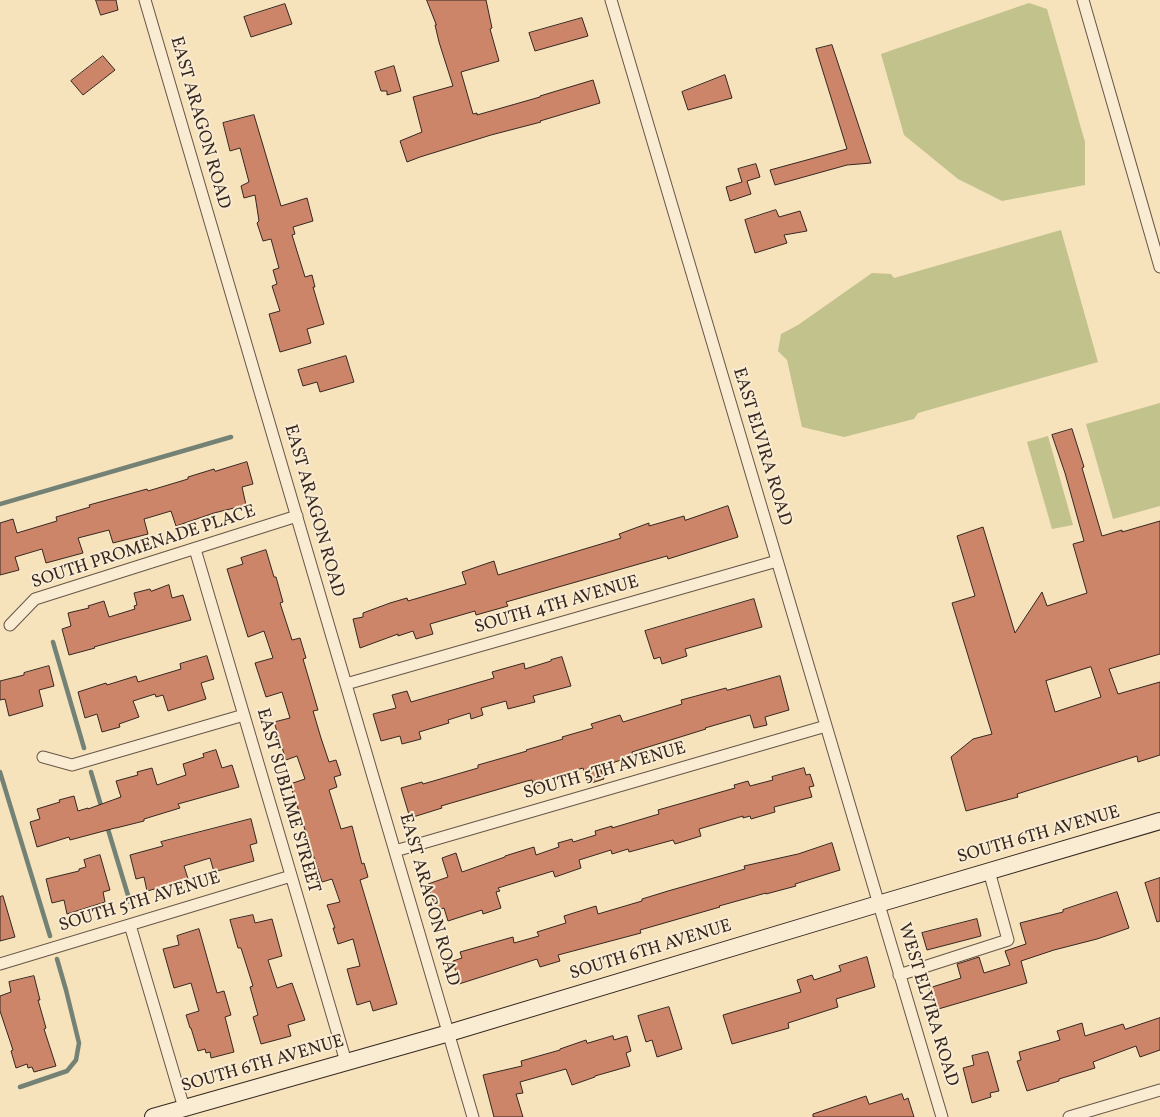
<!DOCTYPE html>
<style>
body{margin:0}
canvas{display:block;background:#f6e2bb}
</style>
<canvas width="1160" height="1117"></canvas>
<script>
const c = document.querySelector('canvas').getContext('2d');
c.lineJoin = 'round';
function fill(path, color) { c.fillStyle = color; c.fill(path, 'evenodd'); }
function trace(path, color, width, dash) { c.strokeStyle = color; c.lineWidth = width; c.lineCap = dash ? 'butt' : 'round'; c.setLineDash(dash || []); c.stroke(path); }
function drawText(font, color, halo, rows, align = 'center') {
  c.font = font + ' Vollkorn,serif'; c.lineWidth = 4; c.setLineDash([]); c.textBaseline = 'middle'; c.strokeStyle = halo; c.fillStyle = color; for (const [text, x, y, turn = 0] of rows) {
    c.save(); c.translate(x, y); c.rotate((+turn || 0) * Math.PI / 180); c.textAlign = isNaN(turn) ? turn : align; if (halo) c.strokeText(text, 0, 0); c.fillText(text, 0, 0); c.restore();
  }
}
fill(new Path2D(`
 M1029,3L1047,9L1085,142V185L1002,201L958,179L904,135L881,54Z
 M1061,230L1098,362L918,413L914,419L844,437L802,427L787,360L778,351L781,334L798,325L872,273L891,274L894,278Z
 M1160,403V506L1113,519L1086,424Z
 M1048,436L1073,525L1052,529L1027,442Z`), '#c2c28c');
trace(new Path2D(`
 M0,504L231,437
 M53,642L84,748
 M0,772L50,936
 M91,772L102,809
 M107,826L130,902
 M20,1087L67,1071L76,1060L79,1043L66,990L57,959`), '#748276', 4.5);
const building = new Path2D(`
 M96,0H116L118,10L101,15Z
 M427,0H486L492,28L490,29L499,61L461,72L473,114L477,113V115L540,97V96L593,80L600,103L540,121L541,122L491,135L420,157L407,162L400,141L422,132L413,97L453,86L439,42L435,25H436Z
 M285,4L292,24L251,37L244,17Z
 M582,18L588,36L535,51L529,33Z
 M832,45L871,163L847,165L775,185L770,170L847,149L816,49Z
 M103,56L115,70L83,95L71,81Z
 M394,66L401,91L387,95V91H381L375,72Z
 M725,75L732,98L688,110L682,92Z
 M254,115L281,206L307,198L313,221L293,227L295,234L292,235L305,277L312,275L315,287H313L324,324L307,329L311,343L280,352L269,314L280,311L272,286L277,284L273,270L279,268L271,239L263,241L257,223L259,221L255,195L244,198L241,186L249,182L240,148L230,151L223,123Z
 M756,164L760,177L747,181L751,194L730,201L726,187L742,182L738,169Z
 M776,210L779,217L800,211L807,231L784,235L787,243L755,253L745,220Z
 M346,356L354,382L320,392L317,382L303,386L298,370Z
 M1072,429L1084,467L1082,468L1102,536L1122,530V532L1160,521V654L1109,669L1118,694L1160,682V755L1138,762L1137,756L1017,794L1018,797L966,811L951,757L973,739L992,734L952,603L975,596L957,536L983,527L1015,633L1042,592L1047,606L1087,593L1073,544L1084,541L1065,473L1052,435ZM1091,667L1101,697L1055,712L1046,681Z
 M247,462L253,484L242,487L246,505L214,513L176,526L171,511L144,519L148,534L113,543L109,530L78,538L83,553L46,563L42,549L15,557L19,570L0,575V523L13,519L17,533L57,521L56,517L90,507L89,505L147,489L148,491L188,479V477L214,469L215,471Z
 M728,506L738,537L668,559L667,556L506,602L508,606L476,615L475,611L430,624L433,634L416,639L413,631L398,636V634L360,648L353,619L363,617V613L390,603L407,598L408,601L466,584L462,572L494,561L498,575L621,538L619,534L649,523V526L684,516L685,520Z
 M266,550L274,577H276L283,602L280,603L292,640L300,638L306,658L303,659L318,710L313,711L321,738L329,762L336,760L341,775L334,777L337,787L329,790L341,829L352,826L362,864L364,863L368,877L360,880L397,1004L373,1011L370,1001L357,1005L347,969L360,966L353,939L338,944L333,928H335L327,905L340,902L332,879L322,882L290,784L305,779L297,756L286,760L274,722L290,718L282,692L266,697L255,663L273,658L264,631L248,637L227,569L243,564L241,558Z
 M169,585L172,598L183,595L191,620L122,639L94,647L95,648L69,655L62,629L71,626L68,613L89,608L88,606L104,601L109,617L135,609L134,606L137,605L134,593L150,589L151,591Z
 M754,599L762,627L685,649L687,656L662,664L660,657L654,659L645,631Z
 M207,656L214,679L201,683L206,699L168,711L163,695L156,697L155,694L133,701L139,717L119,724L120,727L102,732L97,714L85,718L78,692L106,683L107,685L136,676L138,682L181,669L180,664Z
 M562,657L571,686L533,696L535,702L508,709L506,701L481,708L483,715L471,719L470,713L448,720L449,723L419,732L421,739L402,744L400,736L381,741L373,714L396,708L392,695L407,691L411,702L494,678L492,672L524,663L525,669L551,661V660Z
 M49,666L54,686L39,690L43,706L9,716L5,699L0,700V681L24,675V673Z
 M780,676L789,710L765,717L767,725L754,728L750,715L705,728L706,729L632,752L633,756L600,767L604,779L588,784L583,768L545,779L546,784L534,787L532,780L527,781L441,806L442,808L410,818L401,788L422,782L423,784L478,768V765L527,751L526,750L563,739L562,737L593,728L591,724L620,715L623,722L682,704L681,700L726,688L727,690Z
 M216,750L222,768L232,765L239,787L178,804L180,808L144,819V821L116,828H115L70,840L69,837L37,847L30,822L40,819L37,809L60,802L59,800L74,796L78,811L88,808V809L121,797L116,781L138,775L137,772L152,768L157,785L186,775L183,764L204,757L203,754Z
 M804,768L806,775L810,774L814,786L809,787L812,797L774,807L775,812L751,819L750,816L743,818V816L699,829L701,836L675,844L673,840L629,852L628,849L612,854L611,850L579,860L581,868L555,877L553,871L498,888L500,891L496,892L501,908L483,914L482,910L448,921L444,908L436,911L428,884L448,877L442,858L456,853L462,872L505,857V856L534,847L536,855L559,847L558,843L572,839L573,842L596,835L595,831L612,826V828L659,814L658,810L735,788L734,785L748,781L750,786L773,780L772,777Z
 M251,819L257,843L250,845L254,861L214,872L210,858L184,866L189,882L174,886L173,884L147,891L144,877L136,879L130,855L163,846L161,842Z
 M832,843L840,870L795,884L796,886L766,894V893L719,906L720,907L640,930L641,933L558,955L560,961L540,967L537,959L459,984L453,961L462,958L460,952L513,937L514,943L539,936L537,932L566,923L564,916L596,906L598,914L642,901V899L668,891L745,869L744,866L798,854Z
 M100,855L110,890L103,892L105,902L67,914L64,900L52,903L46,879L79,871V869L86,867L84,860Z
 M1160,878V921L1157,922L1145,883Z
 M1117,892L1129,928L1097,939L1054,950L1021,961L1027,983L935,1010L929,988L961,978L957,964L979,957L984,973L1010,965L1005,951L1026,944L1020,923L1063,912V910Z
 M3,896L15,937L0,941V897Z
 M253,915L255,923L272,919L282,956L268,960L277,988L292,983L305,1020L288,1025L291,1036L261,1044L253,1017L258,1015L250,987L253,986L241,948H238L230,920Z
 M977,919L981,936L927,950L922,933Z
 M199,929L217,993L224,991L231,1015L225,1017L234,1052L211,1058L210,1052L206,1053L205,1049L198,1051L191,1028H190L186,1015L199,1011L191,983L174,988L163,949L179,945L177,936Z
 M867,957L875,987L836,999L838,1007L788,1023L789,1028L732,1044L723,1015L801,992L797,980L812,975L814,980L841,971L839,966Z
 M34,976L40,1000H38L46,1028L44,1029L56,1066L34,1072L32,1067L28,1068L27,1064L16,1068L11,1051L13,1050L0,1011V996L11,992L9,982Z
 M669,1007L682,1049L657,1057L652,1040L646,1042L638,1016Z
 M1160,1018V1050L1140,1057L1136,1046L1093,1062L1095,1068L1059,1079V1081L1027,1091L1017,1061L1021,1060L1019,1052L1060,1040L1057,1031L1082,1023L1085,1036L1123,1024L1125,1029Z
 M613,1036L614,1040L627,1036L631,1051L626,1053L630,1066L595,1076V1077L572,1085L566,1069L520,1082L523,1093L516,1094L523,1117H494L483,1075L522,1066L521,1061L560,1050V1049L586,1040L587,1043Z
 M988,1052L999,1091L990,1093L991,1097L972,1103L963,1068L974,1065L972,1056Z
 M902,1094L904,1100L908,1098L914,1117H813V1114L866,1096L869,1104Z`);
fill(building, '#cc8569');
trace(building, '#362721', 1);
const street = new Path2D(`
 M145,0L473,1117
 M611,0L942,1117
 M1083,0L1160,267
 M195,549L346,1062
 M10,625L35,599L297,516
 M346,684L777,561
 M43,757L72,765L244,715
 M395,851L826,726
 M130,925L184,1108
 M0,964L291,876
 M899,975L1008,940L989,871
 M1069,1117L1160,1090`);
const secondary = new Path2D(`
 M153,1117L449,1033L878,904L1160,821`);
trace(street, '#665648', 13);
trace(secondary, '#362721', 18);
trace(street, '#f9ecd3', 11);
trace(secondary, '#f9ecd3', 16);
drawText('18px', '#362721', '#f9ecd3', [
 ["EAST ARAGON ROAD",199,123,74],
 ["EAST ELVIRA ROAD",761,447,73],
 ["EAST ARAGON ROAD",313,511,74],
 ["SOUTH PROMENADE PLACE",144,548,-18],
 ["SOUTH 4TH AVENUE",557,606,-16],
 ["SOUTH 5TH AVENUE",605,772,-16],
 ["EAST SUBLIME STREET",287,801,74],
 ["SOUTH 6TH AVENUE",1039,836,-16],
 ["EAST ARAGON ROAD",428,900,74],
 ["SOUTH 5TH AVENUE",140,903,-17],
 ["SOUTH 6TH AVENUE",651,951,-17],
 ["WEST ELVIRA ROAD",927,1005,73],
 ["SOUTH 6TH AVENUE",263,1065,-16]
]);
</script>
